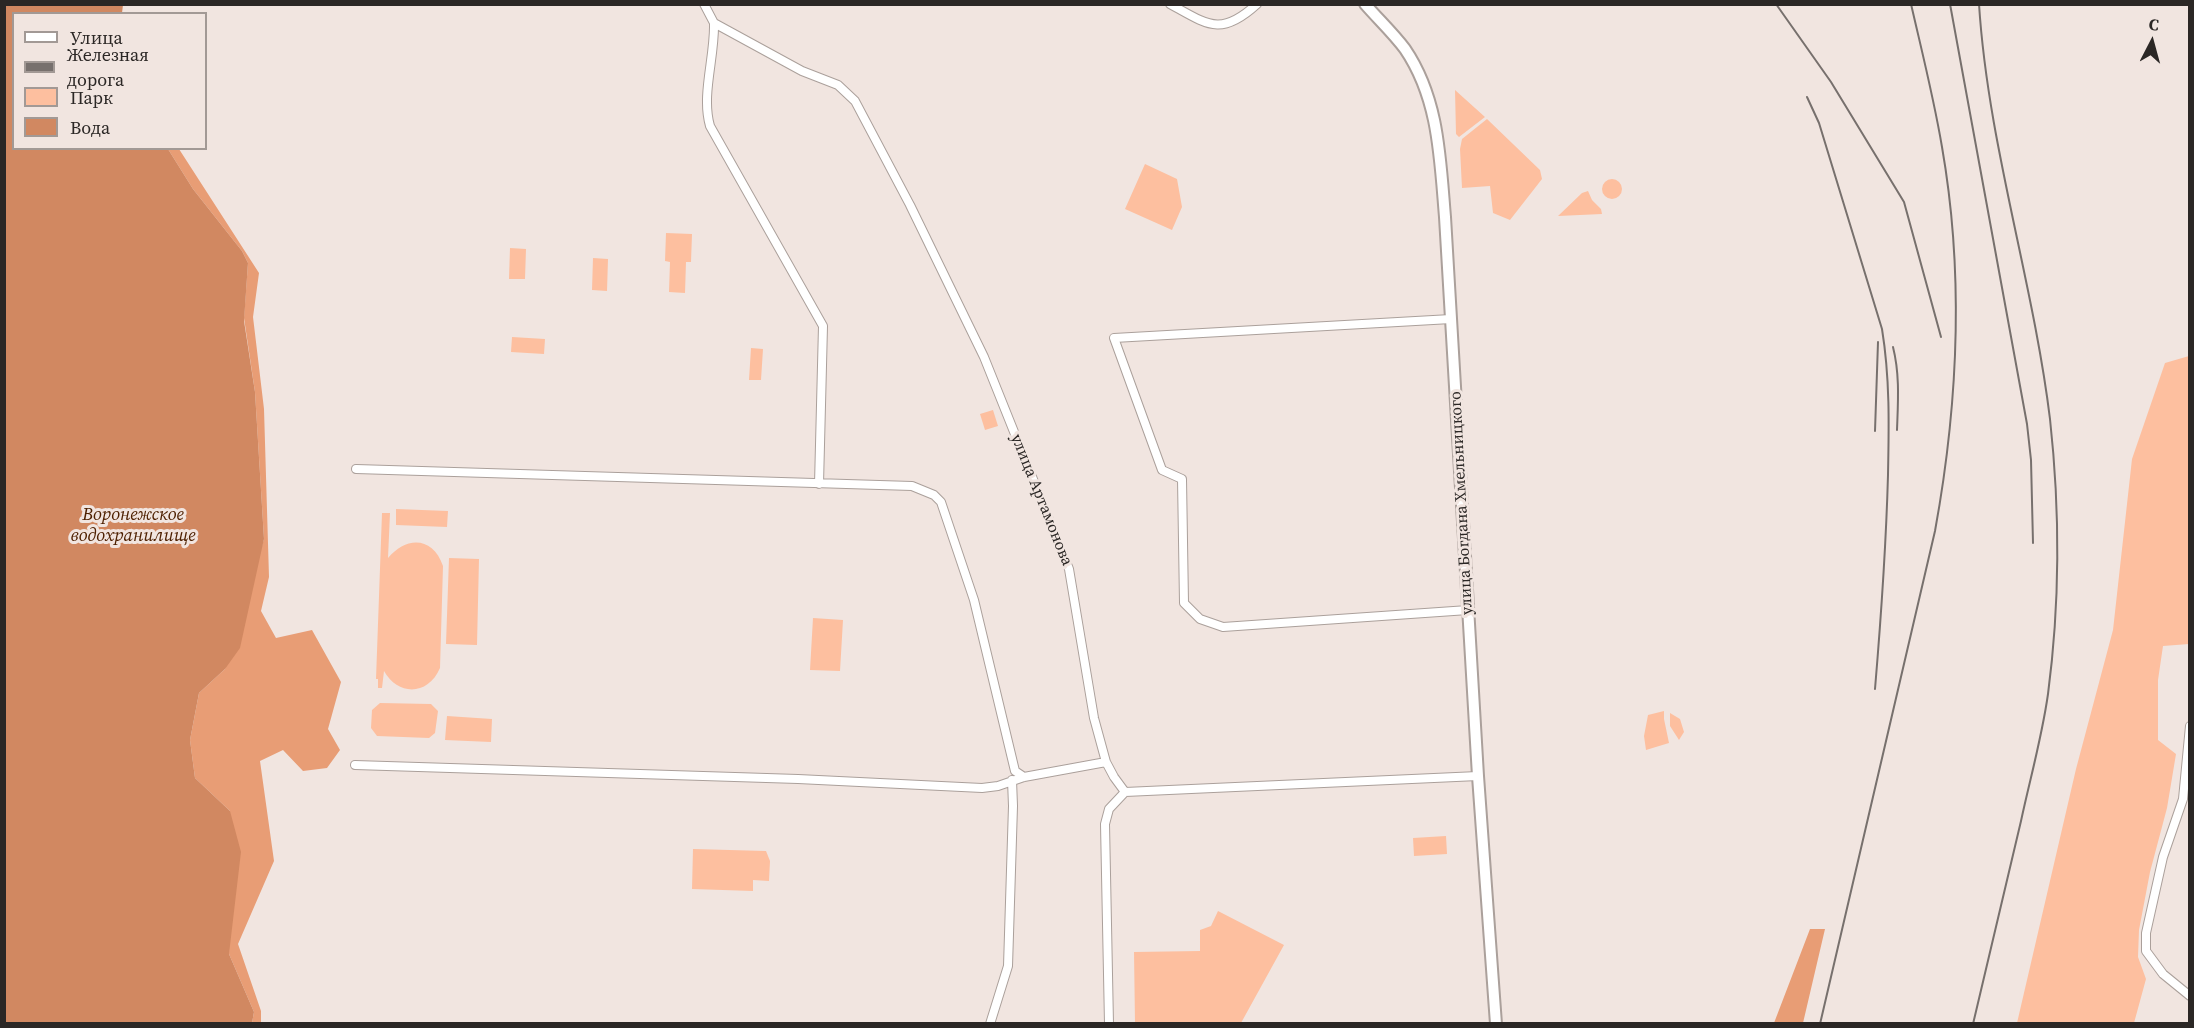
<!DOCTYPE html>
<meta charset="utf-8">
<style>
body{margin:0}
#map{position:relative;width:2194px;height:1028px;overflow:hidden;background:#f1e5e0;font-family:"Source Serif 4",serif}
canvas{display:block}
.frame{position:absolute;inset:0;border:6px solid #2b2725;pointer-events:none}
.legend{position:absolute;left:12px;top:12px;width:195px;height:138px;box-sizing:border-box;background:#f1e5e0;border:2px solid #a29995;margin:0;padding:8px 10px;list-style:none;font-size:18px;color:#2b2725}
.legend li{display:flex;align-items:center;gap:12px;height:30px}
.legend b{width:30px;border:2px solid #a29995}
.north{position:absolute;left:2122px;top:12px;width:60px;height:60px;-webkit-text-stroke:4px #f1e5e0;paint-order:stroke;rotate:6deg;font-size:16px;font-weight:700;line-height:24px;text-align:center;color:#2b2725}
.north::after{content:'';display:block;margin:auto;width:21px;height:27px;background:#2b2725;clip-path:polygon(50% 0,100% 100%,50% 72%,0 100%)}
</style>
<div id="map">
<canvas width="2194" height="1028"></canvas>
<div class="frame"></div>
<ul class="legend">
<li><b style="height:8px;background:#fff"></b>Улица</li>
<li><b style="height:8px;background:#77706d"></b>Железная дорога</li>
<li><b style="height:16px;background:#fdbf9f"></b>Парк</li>
<li><b style="height:16px;background:#d18861"></b>Вода</li>
</ul>
<div class="north">С</div>
</div>
<script>
const c = document.querySelector('canvas').getContext('2d');
c.lineJoin = 'round';
function fill(path, color) { c.fillStyle = color; c.fill(path, 'evenodd'); }
function trace(path, color, width, dash) { c.strokeStyle = color; c.lineWidth = width; c.lineCap = dash ? 'butt' : 'round'; c.setLineDash(dash || []); c.stroke(path); }
function drawText(font, color, halo, rows, align = 'center') {
  c.font = font + ' "Source Serif 4",serif'; c.lineWidth = 6; c.setLineDash([]); c.textBaseline = 'middle'; c.strokeStyle = halo; c.fillStyle = color; for (const [text, x, y, turn = 0] of rows) {
    c.save(); c.translate(x, y); c.rotate((+turn || 0) * Math.PI / 180); c.textAlign = isNaN(turn) ? turn : align; if (halo) c.strokeText(text, 0, 0); c.fillText(text, 0, 0); c.restore();
  }
}
fill(new Path2D(`
 M1455,90L1485,117L1459,137L1456,134Z
 M1487,119L1540,170L1542,179L1510,220L1493,213L1490,186L1462,188L1460,149L1462,139Z
 M1145,164L1177,179L1182,207L1172,230L1125,209Z
 M1602 189a10 10 0 1 1 20 0a10 10 0 1 1-20 0Z
 M1588,191L1592,200L1601,209L1602,214L1558,216L1582,193Z
 M666,233L692,234L691,262H686L685,293L669,292L670,262L665,261Z
 M510,248L526,249L525,279H509Z
 M593,258L608,259L607,291L592,290Z
 M512,337L545,339L544,354L511,352Z
 M751,348L763,349L761,380H749Z
 M2189,356V644L2163,646L2158,680V740L2176,754L2167,808L2150,872L2139,930L2138,957L2146,979L2134,1023H2017L2076,769L2113,630L2132,459L2165,363Z
 M993,410L998,426L985,430L980,414Z
 M396,509L448,511L447,527L396,525Z
 M382,513H390L388,558C406,536 433,536 443,566L440,668C428,696 398,696 384,671L382,688H378V679H376Z
 M449,558L479,559L477,645L446,644Z
 M813,618L843,620L840,671L810,670Z
 M380,703L431,704L438,711L435,733L429,738L377,736L371,728L372,710Z
 M1664,711V719L1669,743L1646,750L1644,736L1648,715Z
 M1670,713L1680,719L1684,732L1679,740L1670,726Z
 M447,716L492,719L491,742L445,740Z
 M1446,836L1447,854L1414,856L1413,838Z
 M693,849L766,851L770,861L769,881L753,880V891L692,889Z
 M1218,911L1284,945L1241,1023H1135L1134,952L1200,951V930L1211,926Z`), '#fdbf9f');
fill(new Path2D(`
 M168,149H179L259,273L253,317L264,409L269,577L261,611L276,638L312,630L341,682L328,729L340,750L327,768L303,771L283,750L260,761L274,861L238,944L261,1011V1023H252L254,1012L229,954L230,811L195,778L190,740L199,693L225,669L264,539L255,392L244,318L248,263L242,251L193,189Z
 M1810,929H1825L1803,1023H1774Z`), '#e89d75');
fill(new Path2D(`
 M5,4L123,5L122,13L14,14V148L168,149L193,189L242,251L248,263L244,321L255,392L264,539L240,648L225,669L199,693L190,740L195,778L230,811L241,852L229,954L254,1012L252,1023H5Z`), '#d18861');
const street = new Path2D(`
 M704,4L714,23L802,71L838,85L855,101L910,205L984,357L1069,569L1094,718L1106,762L1114,777L1125,792L1478,776
 M1170,4C1208,25 1221,37 1257,4
 M714,23C715,57 701,95 710,126L823,326L819,484
 M1451,319L1114,338L1162,470L1182,479L1184,603L1200,619L1223,627L1468,610
 M356,469L912,486L934,495L941,502L974,600L1015,771L1024,777
 M2190,726L2183,799L2163,857L2146,933V951L2163,974L2190,996
 M355,765L798,779L982,788L998,786L1024,777L1106,762
 M990,1024L1008,966L1013,806L1012,780
 M1109,1024L1105,824L1109,809L1125,792`);
const secondary = new Path2D(`
 M1365,4C1378,19 1393,33 1405,49C1439,99 1440,158 1445,217L1478,776L1496,1024`);
trace(street, '#aba09b', 10);
trace(secondary, '#aba09b', 14);
trace(street, '#fff', 8);
trace(secondary, '#fff', 10);
trace(new Path2D(`
 M1776,4L1831,82L1904,202L1941,337
 M1950,4L2027,424L2031,460L2033,543
 M1807,97L1819,123L1882,329C1890,378 1889,426 1888,475C1886,547 1881,618 1875,689
 M1893,347C1900,375 1898,402 1897,430
 M1875,431L1878,342
 M1820,1024L1935,531C1958,405 1964,273 1942,147C1934,99 1922,52 1911,4
 M1973,1024C1989,956 2005,889 2021,821C2030,779 2042,737 2048,694C2060,603 2060,510 2050,419C2033,280 1988,145 1979,4`), '#77706d', 2);
drawText('16px', '#2b2725', '#f1e5e0', [
 ["улица Артамонова",1041,500,68],
 ["улица Богдана Хмельницкого",1462,503,-93]
]);
drawText('italic 18px', '#4e2001', '#f1e5e0', [
 ["Воронежское",133,515],
 ["водохранилище",133,536]
]);
</script>
